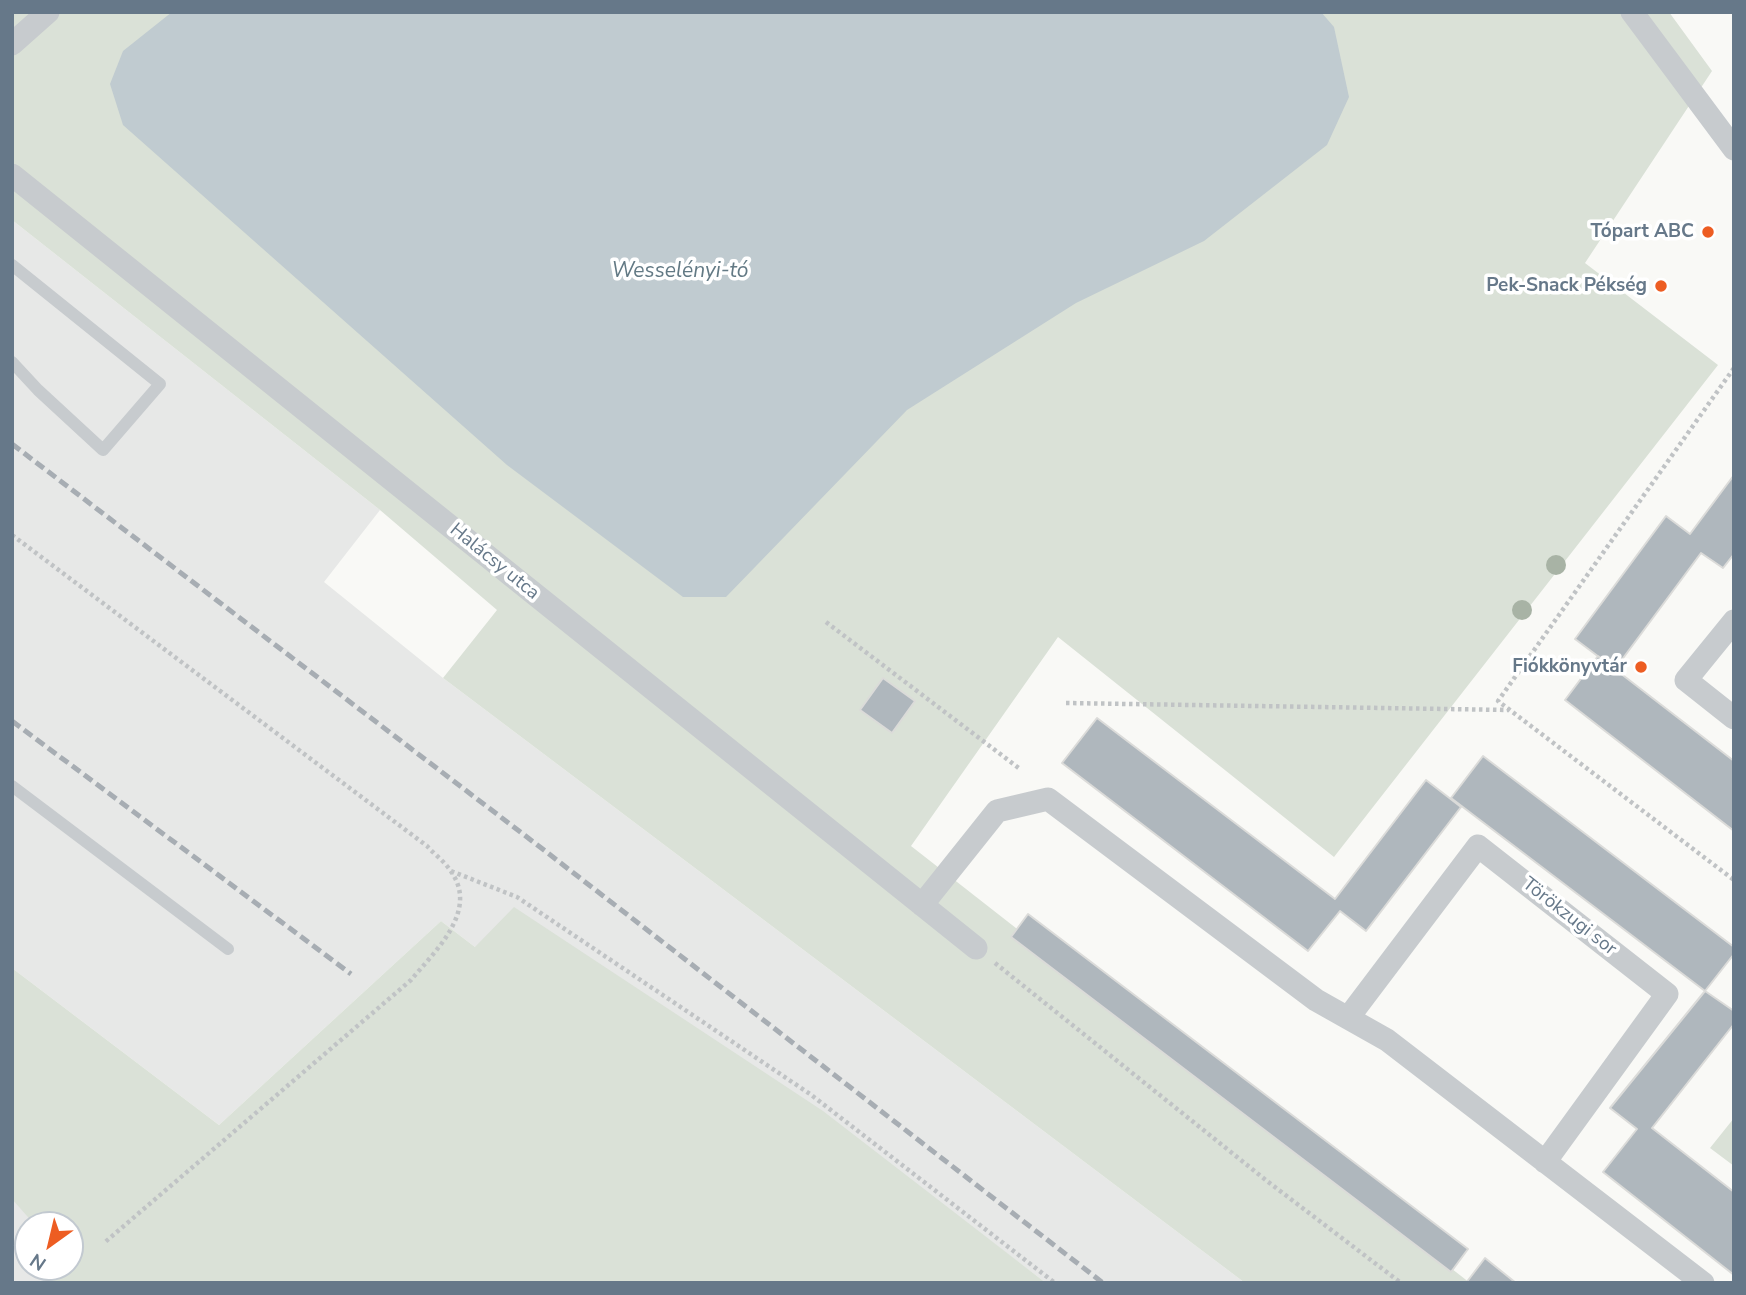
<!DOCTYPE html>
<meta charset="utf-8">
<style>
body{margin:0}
#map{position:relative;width:1746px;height:1295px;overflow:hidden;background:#f9f9f6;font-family:"Nunito Sans",sans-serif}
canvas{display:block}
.frame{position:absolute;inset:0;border:14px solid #667889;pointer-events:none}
.north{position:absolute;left:14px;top:1211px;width:70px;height:70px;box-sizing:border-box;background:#fff;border:2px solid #c2c9d0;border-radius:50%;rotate:214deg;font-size:19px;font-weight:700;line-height:28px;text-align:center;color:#667889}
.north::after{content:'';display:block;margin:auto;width:24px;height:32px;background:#ed5d22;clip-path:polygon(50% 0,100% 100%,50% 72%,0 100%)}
</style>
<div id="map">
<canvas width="1746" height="1295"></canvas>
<div class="frame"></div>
<div class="north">N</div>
</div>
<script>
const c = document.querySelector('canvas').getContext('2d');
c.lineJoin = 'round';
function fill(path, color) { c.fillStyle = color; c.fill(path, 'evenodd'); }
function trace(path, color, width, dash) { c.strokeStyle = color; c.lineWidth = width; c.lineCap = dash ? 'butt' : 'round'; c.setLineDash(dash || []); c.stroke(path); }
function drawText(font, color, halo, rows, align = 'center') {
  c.font = font + ' "Nunito Sans",sans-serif'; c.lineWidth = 7; c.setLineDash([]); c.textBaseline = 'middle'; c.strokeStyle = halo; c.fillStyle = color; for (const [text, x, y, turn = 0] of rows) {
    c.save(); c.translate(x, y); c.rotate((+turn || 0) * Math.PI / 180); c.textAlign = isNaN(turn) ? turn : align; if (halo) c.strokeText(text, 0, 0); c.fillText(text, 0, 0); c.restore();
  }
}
fill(new Path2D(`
 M12,220L380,510L324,582L443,678L1245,1283H1046L956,1215L475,947L441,921L219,1125L12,968Z
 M12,1194L39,1225H28V1267H60L42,1283H12Z`), '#e7e8e7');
fill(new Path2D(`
 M12,12H1669L1712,71L1585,263L1718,365L1334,857L1058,637L911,846L1470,1283H1245L443,678L497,610L380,510L12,220Z
 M514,907L823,1111L1046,1283H42L60,1267H70V1225H35L12,1199V968L219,1125L441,921L475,947Z
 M1734,1118V1166L1710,1148Z`), '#dae1d7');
fill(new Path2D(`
 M172,12H1321L1334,27L1349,97L1327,145L1204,241L1076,303L907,410L726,597H683L507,465L123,125L110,84L123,51Z`), '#c0cbd0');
const building = new Path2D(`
 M1734,475V554L1723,568L1701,553L1615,669L1575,639L1666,516L1690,534Z
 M1598,656L1734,761V831L1565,700Z
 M883,678L915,701L892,733L860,710Z
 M1097,718L1335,899L1426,780L1461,807L1366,931L1340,911L1308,951L1062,763Z
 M1483,756L1734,947V954L1705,991L1451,798Z
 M1028,914L1468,1249L1451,1272L1011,937Z
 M1705,991L1734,1011V1024L1652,1128L1734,1192V1275L1603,1172L1637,1129L1610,1108Z
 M1485,1258L1516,1283H1466Z`);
fill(building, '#afb7bd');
trace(building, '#dbdbd9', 2);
trace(new Path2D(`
 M1734,368L1498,701L1734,880
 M12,535L427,846C434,854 444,861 450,870C480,910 436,950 411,980L104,1243
 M826,622L1020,769
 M1066,703L1509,710
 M451,871L517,897L810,1094L1055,1283
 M995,963L1267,1181L1401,1283`), '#c0c3c5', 4.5, [3.5, 3.5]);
trace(new Path2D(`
 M12,265L160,384L103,450L38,390L12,362
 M12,786L228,949`), '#c7cbce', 12);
trace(new Path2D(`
 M1632,12L1734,149
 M12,44L48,12
 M12,175L976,948
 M1734,621L1686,680L1734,718
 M922,905L997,811L1048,799L1316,1000L1387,1040L1703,1283
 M1348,1018L1478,846L1667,994L1545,1162`), '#c7cbce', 23);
trace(new Path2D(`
 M12,444L540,847L1103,1283
 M12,721L351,974`), '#a7adb3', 5, [10, 5]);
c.fillStyle = '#a8b3a5';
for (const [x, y] of [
 [1556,565],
 [1522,610]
]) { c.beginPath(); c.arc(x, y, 10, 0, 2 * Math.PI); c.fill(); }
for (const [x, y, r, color] of [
 [1708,232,7,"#ed5d22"],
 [1661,286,7,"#ed5d22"],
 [1641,667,7,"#ed5d22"]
]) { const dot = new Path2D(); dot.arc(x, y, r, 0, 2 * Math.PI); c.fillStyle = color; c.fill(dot); trace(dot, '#fff', 2.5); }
drawText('bold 19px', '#667889', '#fff', [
 ["Tópart ABC",1694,232],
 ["Pek-Snack Pékség",1647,286],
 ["Fiókkönyvtár",1627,667]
], 'right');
drawText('19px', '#667889', '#fff', [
 ["Halácsy utca",494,562,39],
 ["Törökzugi sor",1569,917,38]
]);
drawText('italic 21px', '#627984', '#fff', [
 ["Wesselényi-tó",680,272]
]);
</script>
